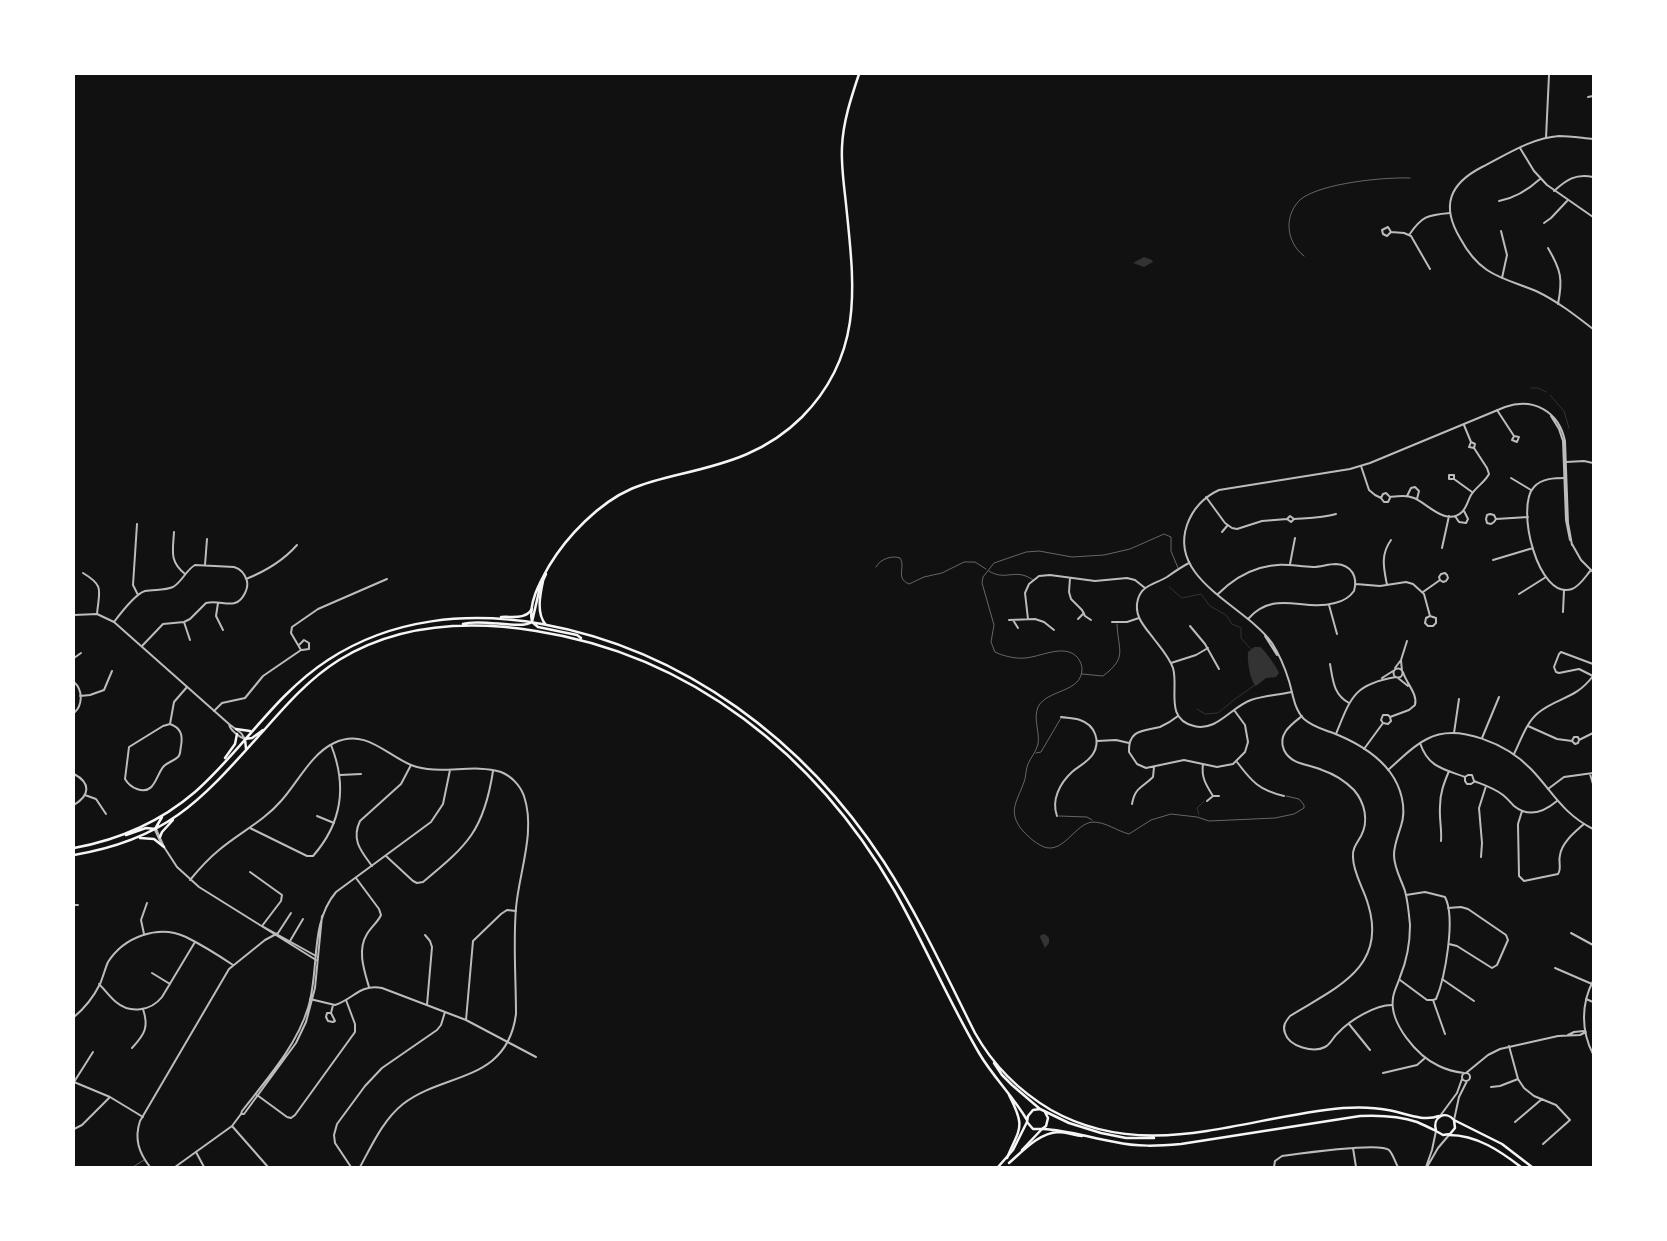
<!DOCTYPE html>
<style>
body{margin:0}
#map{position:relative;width:1667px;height:1241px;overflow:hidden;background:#111;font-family:"Source Serif 4",serif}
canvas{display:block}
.frame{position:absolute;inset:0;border:75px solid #fff;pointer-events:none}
</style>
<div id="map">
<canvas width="1667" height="1241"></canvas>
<div class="frame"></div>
</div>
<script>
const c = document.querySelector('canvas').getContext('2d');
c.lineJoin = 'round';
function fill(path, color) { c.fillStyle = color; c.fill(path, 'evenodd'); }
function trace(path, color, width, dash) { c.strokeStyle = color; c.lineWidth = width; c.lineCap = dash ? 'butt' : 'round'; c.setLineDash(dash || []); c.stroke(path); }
fill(new Path2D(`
 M1144,257L1152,260L1153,262L1144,267L1133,263Z
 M1254,647H1260C1264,649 1278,669 1279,673L1276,677L1266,678L1256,686C1250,681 1247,660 1248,652Z
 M1045,934L1049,938V943L1045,948L1040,937L1041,935Z`), '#333');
trace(new Path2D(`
 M1531,388H1538L1546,392
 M1550,395L1564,411L1569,428
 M1169,587L1182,598L1201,594L1210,606L1226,615L1232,624L1241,628V638L1251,649
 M1197,709L1205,714L1218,713L1235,699L1255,685
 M1199,815L1197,808L1204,801`), '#333', 1);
trace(new Path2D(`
 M1304,256C1295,249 1289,238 1289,226C1289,216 1293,206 1301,199C1322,183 1384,177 1410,178
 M876,567C880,559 892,555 900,558C906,567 895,578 909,584L924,577L942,573L964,562H975L986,569
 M1178,568L1171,551V537L1164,534L1130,549L1104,555L1072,557L1039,551L1026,552L994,563L983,577L982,583L994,625L991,642L995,652C1003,656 1016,659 1025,658C1040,657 1063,644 1076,656C1079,659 1082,664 1082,669C1082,693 1047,689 1038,707C1033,719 1040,732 1038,744C1036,752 1031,757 1028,764C1026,769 1026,774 1025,779C1018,801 1006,811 1023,831C1030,838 1035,843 1044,847C1064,854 1075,823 1093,822C1106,822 1117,831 1129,834L1151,820L1171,814L1197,817L1209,821L1275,818L1294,814L1304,808V805L1299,799L1286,796
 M989,571C1006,582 1015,567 1033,580
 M1082,674L1103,676C1128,657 1118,651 1117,624
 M1036,753L1041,752L1061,718
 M1059,816L1087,817L1092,820
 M133,1167L144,1160`), '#bcbcbc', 0.5);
trace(new Path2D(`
 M1588,97L1593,96
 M1546,138L1549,75
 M1520,148L1534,171L1547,185L1593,217
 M1554,191C1566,180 1576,173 1593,177
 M1499,201C1515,198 1528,190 1540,179
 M1544,223L1551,218L1567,201
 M1501,231L1507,255L1502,278
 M1391,232L1387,236L1383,234L1382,230L1388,227L1391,232L1404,233L1411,236L1430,269
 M1409,235C1422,216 1427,215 1450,213
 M1548,248C1561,270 1563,279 1558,304
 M1497,410L1514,436L1519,437L1517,442
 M1514,436L1512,440L1517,442
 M1471,442L1469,447L1474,448
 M1566,462L1584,461L1593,463
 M1361,466L1369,490L1375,495L1381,498L1384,502H1388L1390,498
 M1449,475H1454V479L1472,492
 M1449,475V479H1454
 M1511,478L1531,490
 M1566,478C1555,478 1542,478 1534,487C1515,506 1538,601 1572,589C1580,586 1585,577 1591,570
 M1407,496L1411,488L1415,487L1419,491L1417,499
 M1206,497L1225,523L1232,528L1237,529L1262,521L1287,519L1291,522L1294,519
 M1381,498L1383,494L1386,493L1390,497C1399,496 1406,495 1414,498C1427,503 1446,527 1462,512C1467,507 1468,500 1471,495C1476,487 1485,482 1489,474L1487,468L1474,448L1475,444L1471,442L1464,425
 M1455,516L1459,522L1466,523L1468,519L1464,511
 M1287,519L1290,516L1294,519C1308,518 1322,518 1336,514
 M1496,519L1494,522L1491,524L1487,523L1486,519L1487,515L1490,514L1494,515L1496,519L1528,517
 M137,524L133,585L138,595
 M174,532C173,551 169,561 185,574
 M1222,532L1227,526
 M1442,548L1449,516
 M1493,560L1533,548
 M1189,563C1181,567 1174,572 1167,577C1155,584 1142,585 1138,599C1133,616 1145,627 1154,639C1161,648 1169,657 1173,668C1179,688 1164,719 1194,726C1217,732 1231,707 1251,700C1263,696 1278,695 1292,692
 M1290,564L1295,538
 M205,565L207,539
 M83,573C105,586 99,591 97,614
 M1070,578L1069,592L1071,599L1082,610L1085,616L1091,620
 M246,579C266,571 283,561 297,545
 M1356,584L1380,586L1406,582L1413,584L1424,594L1430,616L1436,618V623L1433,626H1428L1425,623L1426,618L1430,616
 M1387,585C1384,569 1380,555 1391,540
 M1423,592L1440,580L1443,582L1446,581L1448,578L1447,575L1445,573L1441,574L1439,577L1440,580
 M1218,594C1230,582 1243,573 1260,568C1282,562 1292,566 1313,567C1321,567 1328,564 1336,564C1352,565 1358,577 1354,591C1349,598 1344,601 1335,603C1302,612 1275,589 1248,619
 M1519,594L1546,577
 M218,603L216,616L223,630
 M1329,605L1337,634
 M1563,612L1564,590
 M1028,619L1025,593L1029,584L1039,576L1050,575L1095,581L1127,578L1135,580L1145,588
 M1078,619L1084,613
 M1009,620L1035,619L1044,622L1054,630
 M1013,620L1018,628
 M114,622C120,614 135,594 145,591C154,589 164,591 173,587C182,582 186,570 195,565L234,567C241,569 245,574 247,581C248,586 247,589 245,593C236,612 222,599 206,603L190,619L184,622L163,624L142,646
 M184,622L190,640
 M1112,622H1127L1139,618
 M1190,626L1205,644L1219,669
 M299,645L304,640L309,643V649L302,650
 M74,658L81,653
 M1171,663L1196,655L1208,648
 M1330,664C1333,680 1333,694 1349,703
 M1395,668L1401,660
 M1393.5 673a4.5 4.5 0 1 1 9 0a4.5 4.5 0 1 1-9 0Z
 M1402,671L1401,660L1407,641
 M1593,676L1579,669L1559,673L1556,672L1554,667L1559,654L1561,652L1593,664
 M1382,678L1393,671
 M1398,678L1408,686
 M74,682C83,690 83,705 74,713
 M80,696L90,695L104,690L112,671
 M214,711L222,703L245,698L263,676L301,650L291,633L292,627L318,609L387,579
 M1178,716C1173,720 1167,724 1160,727C1144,731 1128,729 1129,752L1137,764L1146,768L1184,760L1217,767L1233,764L1245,752L1248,742L1245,725L1234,710
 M1302,716C1292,724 1277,734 1284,750C1291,765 1309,764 1322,770C1334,774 1345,781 1354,790C1365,803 1369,821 1361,836C1357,843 1352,849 1353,857C1353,873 1364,889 1368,904C1388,968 1335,988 1290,1016C1286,1021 1282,1026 1285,1033C1289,1047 1314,1053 1325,1047C1331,1044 1333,1037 1338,1033C1350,1020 1375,1005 1392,1005
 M1383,723L1381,720L1383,715H1388L1390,717
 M170,724C181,728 183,735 181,746C180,750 181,754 178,757C174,761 168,762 164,766C156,774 155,796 137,789C131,787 128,784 125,779L129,747L163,726L170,724L174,702L187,687
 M1528,726L1557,739L1572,741L1575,744L1578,743L1579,740L1593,733
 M1454,733L1459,699
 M1336,734C1351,697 1354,684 1396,677
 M1482,738L1499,697
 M1097,741L1116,740L1129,743
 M1572,741L1574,737H1578L1579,740
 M1420,743C1428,767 1443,769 1465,777L1468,775H1472L1474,781C1484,785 1494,788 1503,795C1507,798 1510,802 1514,806C1529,818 1544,812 1557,801
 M1364,749L1383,723L1388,724L1391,721L1390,717L1409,710L1415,705C1418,694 1406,683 1403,672
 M1514,754C1521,740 1526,723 1538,713C1557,697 1575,700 1593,676
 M1237,762C1252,782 1259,790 1284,796
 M1203,764C1201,777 1206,785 1213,796H1219
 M74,774C91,783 90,795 74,805
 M1590,774L1593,784
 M340,775L361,774
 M1465,777V781L1467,784H1471L1474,782
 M1548,789L1564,777L1593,773
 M85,795L96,799L106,814
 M1207,801L1213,796
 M1132,804C1135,787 1142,788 1153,777L1154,767
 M1522,811L1518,824L1519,876L1524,881L1558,874C1562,868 1558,862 1560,855C1562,842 1575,832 1584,824
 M317,816L334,823
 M1057,816C1051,800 1060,783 1072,772C1079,766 1088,762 1093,754C1101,741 1095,725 1080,720C1074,718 1067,718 1061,717
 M250,828L307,856H313C342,823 347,785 331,745
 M1441,841C1442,829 1439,818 1440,806C1440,793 1444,783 1449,771
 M386,856L413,881L417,883L423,882C468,845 484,830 493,771
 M1481,857L1482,843L1479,808L1486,786
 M372,866C361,851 351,840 360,821L401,784L411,765
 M250,872L282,895L281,901L262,926
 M356,878L379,909L381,915C378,922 371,927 367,934C357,950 364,970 369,987
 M74,905H78
 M1448,908L1461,907L1468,909L1506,935L1508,940L1497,965L1492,968L1457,946L1449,944
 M1571,933L1593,945
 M144,934L141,920L147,903
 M425,935L430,941L432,947L427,1005
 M290,941L303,919
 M1555,968L1592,984
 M152,973L170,984
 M1442,979L1474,1001
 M1400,980L1427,1000H1433L1436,999C1445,978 1456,918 1445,897L1425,892L1406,895
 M99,984C105,990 110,997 116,1002C130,1014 151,1011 162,997L195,942
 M310,999L335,1005C354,999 359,984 382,988L466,1020L536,1057
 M1586,999L1593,1002
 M1433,1000L1445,1034
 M331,1013L335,1021L333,1022L328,1021L326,1017L327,1013H331L333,1005
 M74,1017C86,1007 93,998 100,984C103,977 105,969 108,962C124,937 158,924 186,937C202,945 218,955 233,965
 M466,1020L473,941L501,914L507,910L516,911
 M1349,1024L1370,1050
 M1509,1046L1518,1079L1524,1088L1534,1096L1556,1105L1570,1120L1543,1144
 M132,1048C145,1034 149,1027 143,1009
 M1383,1073L1417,1065L1425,1058
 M74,1082L110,1097L143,1117
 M74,1082L93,1052
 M1491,1087L1500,1086L1518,1079
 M257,1095L287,1117L291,1118L295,1115L355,1032V1024L346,1000
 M1515,1122L1542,1099
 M74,1129L82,1125L109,1098
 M1353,1148L1356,1167
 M196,1152L204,1167
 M150,1167C139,1153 134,1139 140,1121L229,969L265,940L278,933L291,913
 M351,1167L335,1143L334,1135L337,1124L365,1086L382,1068L437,1030L441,1025L445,1012
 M1274,1167L1275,1161L1282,1156C1297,1154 1380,1142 1389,1150C1393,1154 1395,1162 1398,1167`), '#bcbcbc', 2);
trace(new Path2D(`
 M1593,139C1582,138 1570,136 1559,136C1531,138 1506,155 1482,167C1449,184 1441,206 1460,238C1467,251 1475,262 1487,270C1502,280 1520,284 1536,291C1557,301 1575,315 1593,329
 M1551,416L1559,429L1563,441L1566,520L1570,540
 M1572,544L1581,560L1593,572
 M74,615L97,614L114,622L229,724L241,733L245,739
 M1265,636L1277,655
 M229,724C230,730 239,737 245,739
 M1388,770C1400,760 1412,746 1427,739C1458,722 1508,745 1531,769C1553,792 1562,813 1593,829
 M156,829L164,847
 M155,830L161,843
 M164,847L177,867L199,887L316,960
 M190,880C199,869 208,859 219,850C239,833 264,821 281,801C298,782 311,754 334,743C365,728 385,754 411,765C439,776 472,763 501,772C511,776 520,785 524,796C536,832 519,872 516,908C513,943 516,979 516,1014C507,1083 444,1072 403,1104C383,1120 372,1145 360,1167
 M262,926L316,956
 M1593,981C1581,1004 1581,1031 1593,1054
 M1568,1035L1574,1032L1584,1031
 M1462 1077a4 4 0 1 1 8 0a4 4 0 1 1-8 0Z
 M1464,1073C1456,1072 1447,1070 1439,1066C1417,1056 1389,1023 1393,998C1394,990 1398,984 1400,977C1407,960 1410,942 1410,925C1409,914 1408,902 1405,891C1401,879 1394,868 1394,855C1394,845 1398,836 1401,826C1407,808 1401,787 1390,772C1378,756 1357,743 1338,735C1326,730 1314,728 1304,719C1294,709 1293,694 1289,681C1285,668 1279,654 1272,643C1246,606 1168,580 1187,525C1193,508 1204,497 1219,490L1350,469L1370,463L1505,407C1534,397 1559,412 1565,441L1568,523L1572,545
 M1466,1073L1488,1055L1500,1049L1558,1036L1580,1035L1586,1032
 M241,1114L242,1111C266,1080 296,1047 308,1008C320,970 309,924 336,892L431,822L443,804L450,770
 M1440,1116L1457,1093L1462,1079
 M1454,1120L1459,1097L1467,1081
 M232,1126L268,1167
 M175,1167L232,1126L241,1114H244L296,1043L306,1022L315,988L322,916
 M1426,1167L1432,1150L1436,1131
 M1427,1167L1438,1148L1449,1135`), '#bcbcbc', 2);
trace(new Path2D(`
 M532,622C528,603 540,582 549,566C567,536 599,503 631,489C647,482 664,478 681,474C728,463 767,452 802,417C865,353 854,284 846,204C844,185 841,166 842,147C843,122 851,98 859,74
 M532,622L540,587L546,574
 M1022,1150L1042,1129
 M998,1167L1013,1150L1027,1122`), '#f5f5f5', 2.5);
trace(new Path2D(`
 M543,581C540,595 536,614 546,625
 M501,617C512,616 525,620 532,609
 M532,622L538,627L577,635L581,638
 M463,624C480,618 521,630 532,622
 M236,729L250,731
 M245,739L252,738L263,730
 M245,739L246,749
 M225,758L235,744L237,734
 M155,829L162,817
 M126,835L146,828L156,829
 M160,837L162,832L173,820
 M140,838L154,839L164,847
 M74,848C118,840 160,822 195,792C242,751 274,695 328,660C392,618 468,611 542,624C685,650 805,741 884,862C919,916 946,975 975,1033C993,1065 1019,1091 1051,1110C1147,1164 1242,1117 1343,1108C1358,1107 1373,1107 1388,1110C1405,1113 1422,1122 1439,1116
 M74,855C170,839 203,798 265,729C287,704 310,678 339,660C399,623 468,620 536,631C691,655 816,755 894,890C924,943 948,1000 979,1053C993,1077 1013,1096 1027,1120
 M994,1063L1002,1075L1012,1085L1040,1109L1069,1123L1101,1133L1126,1138H1154
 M1040,1109L1033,1110L1028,1116L1027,1122L1033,1129H1042L1046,1126L1048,1118L1045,1112
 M1454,1120L1455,1128L1450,1134L1443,1135L1436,1131C1432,1117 1445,1110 1454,1120L1502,1144L1532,1167
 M1043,1129C1068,1130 1090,1138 1115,1142C1137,1147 1158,1146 1181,1144L1360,1116C1380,1115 1399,1116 1417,1122C1424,1125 1430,1128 1436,1131
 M1449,1135C1477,1135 1500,1151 1521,1167
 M1007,1158C1020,1127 1026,1128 1009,1095
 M1009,1163C1023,1151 1039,1133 1058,1132C1066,1132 1074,1135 1082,1136`), '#f5f5f5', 2.5);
</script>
